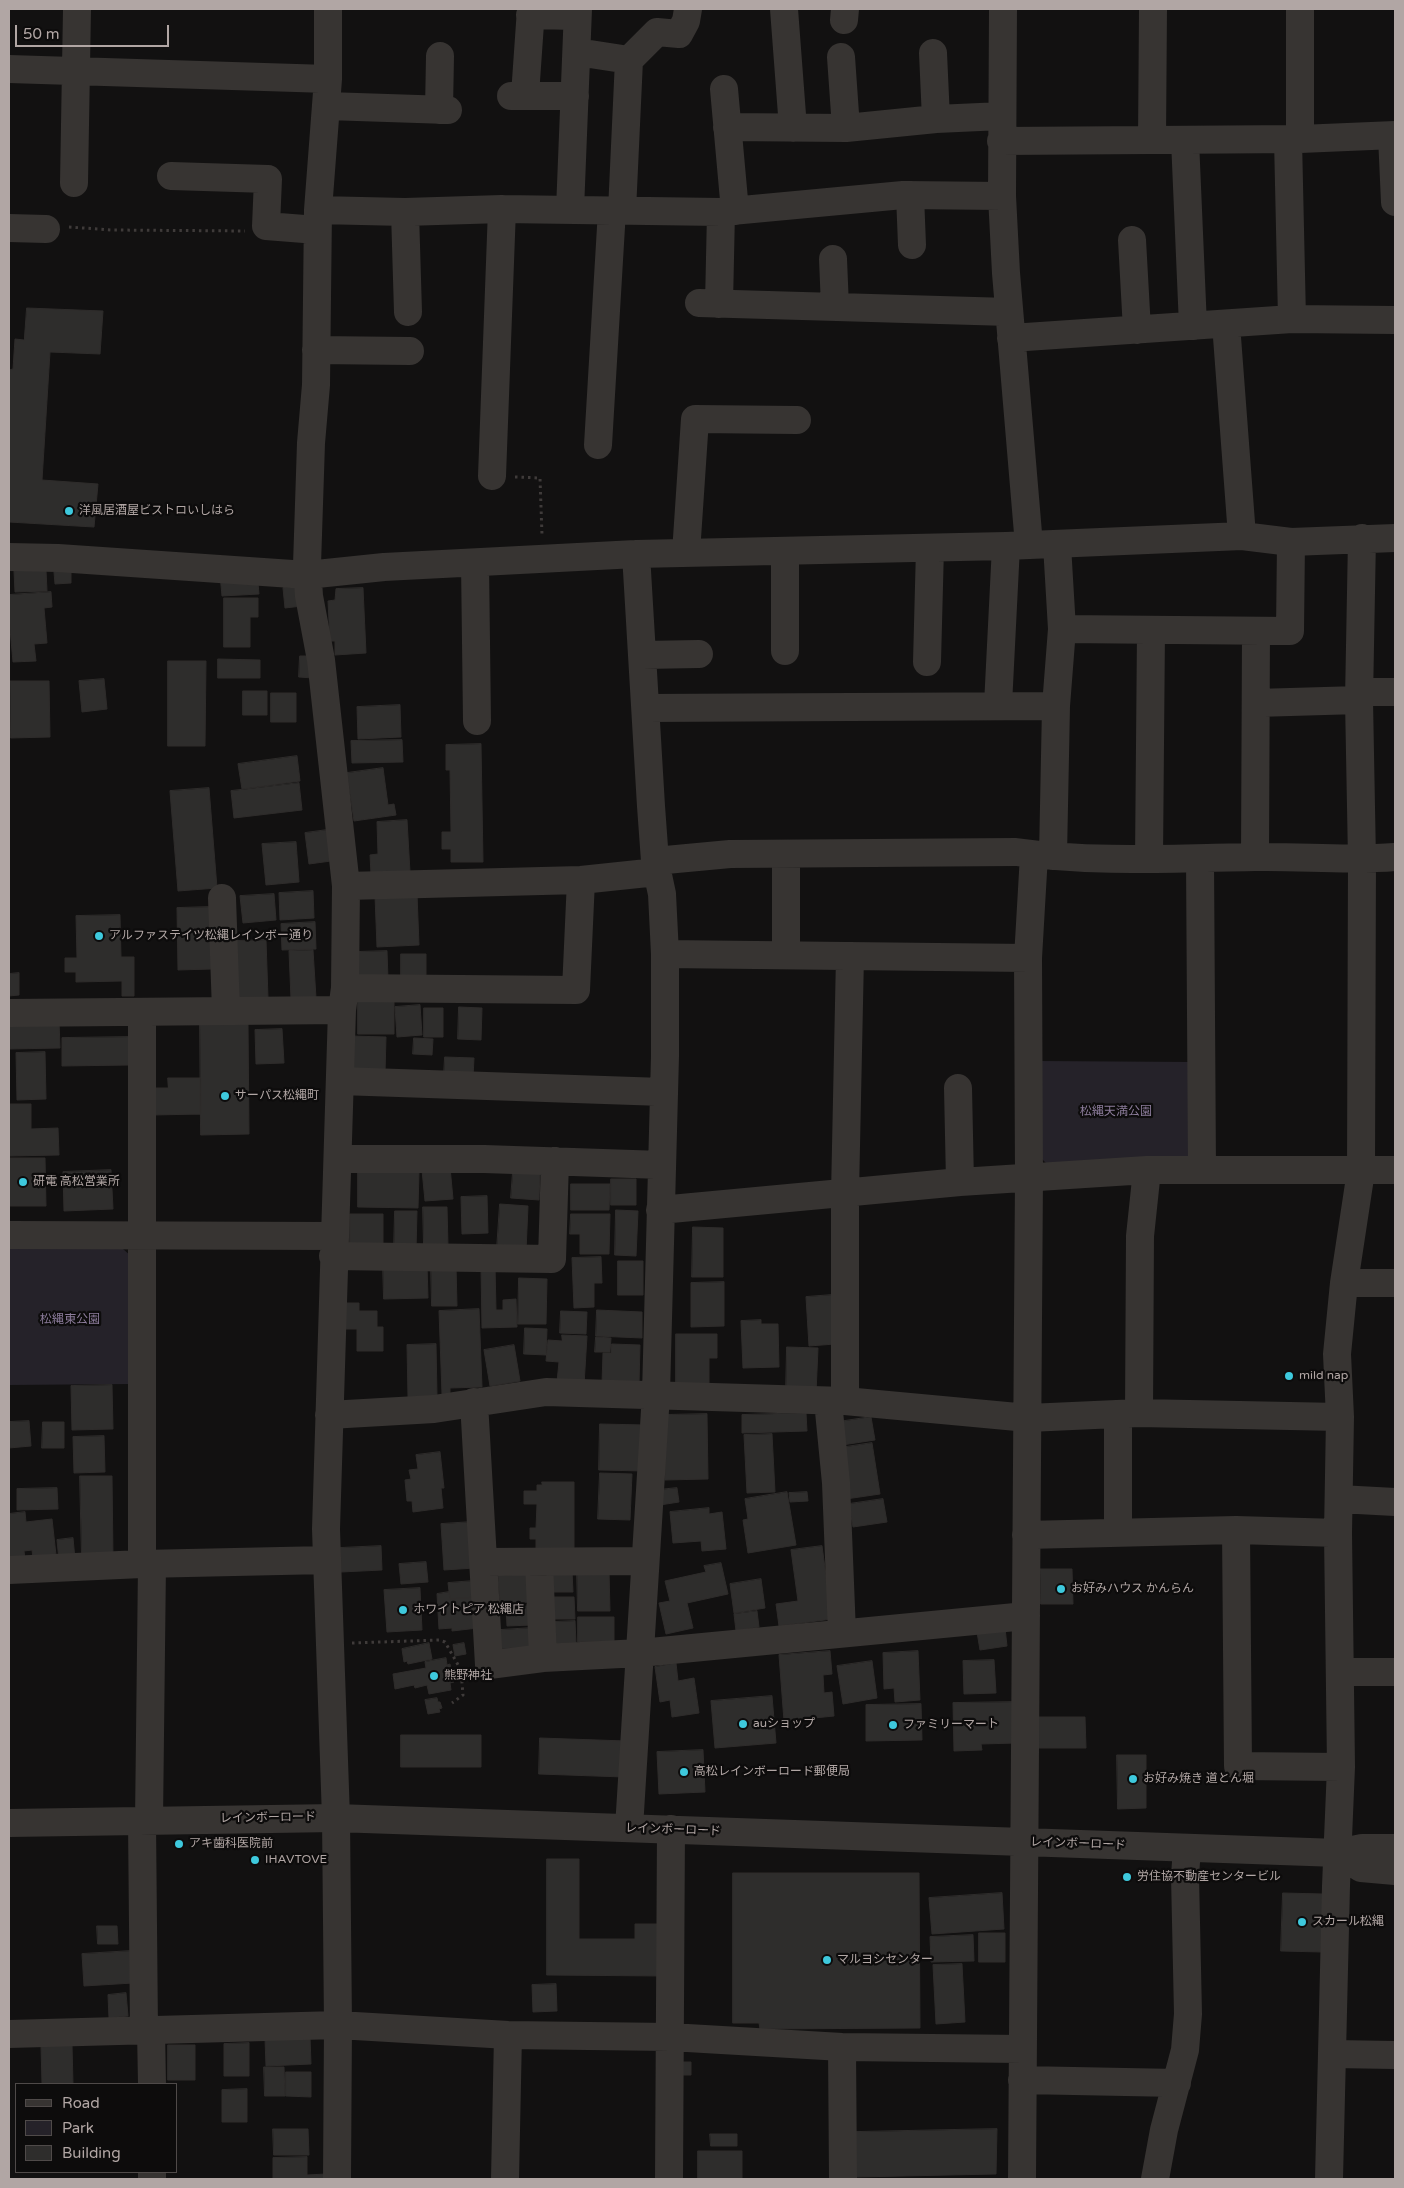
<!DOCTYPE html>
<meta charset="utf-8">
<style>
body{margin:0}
#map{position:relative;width:1404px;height:2188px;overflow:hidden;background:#121111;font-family:"Varela Round",sans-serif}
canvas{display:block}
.frame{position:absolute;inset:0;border:10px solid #b1a6a4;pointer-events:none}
.legend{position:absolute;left:15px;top:2083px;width:162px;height:90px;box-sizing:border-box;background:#0d0c0c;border:1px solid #4f4a49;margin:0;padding:6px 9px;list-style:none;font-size:15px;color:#b1a6a4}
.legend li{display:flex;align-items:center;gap:10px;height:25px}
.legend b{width:25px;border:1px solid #4f4a49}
.scale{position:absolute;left:15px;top:25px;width:154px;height:22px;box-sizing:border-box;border:2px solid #b1a6a4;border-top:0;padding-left:6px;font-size:15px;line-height:18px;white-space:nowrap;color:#b1a6a4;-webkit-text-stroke:4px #0d0c0c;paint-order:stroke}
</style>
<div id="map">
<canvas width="1404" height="2188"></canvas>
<div class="frame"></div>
<ul class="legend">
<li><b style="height:6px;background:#373432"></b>Road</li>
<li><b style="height:14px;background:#252229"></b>Park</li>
<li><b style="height:14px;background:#2e2d2c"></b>Building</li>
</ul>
<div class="scale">50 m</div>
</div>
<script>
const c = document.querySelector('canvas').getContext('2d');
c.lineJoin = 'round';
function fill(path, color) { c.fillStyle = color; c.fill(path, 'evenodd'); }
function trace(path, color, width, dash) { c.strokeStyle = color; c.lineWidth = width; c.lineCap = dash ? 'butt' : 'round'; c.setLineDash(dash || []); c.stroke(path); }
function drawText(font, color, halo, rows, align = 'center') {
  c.font = font + ' "Varela Round","Noto Sans JP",sans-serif'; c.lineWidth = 4.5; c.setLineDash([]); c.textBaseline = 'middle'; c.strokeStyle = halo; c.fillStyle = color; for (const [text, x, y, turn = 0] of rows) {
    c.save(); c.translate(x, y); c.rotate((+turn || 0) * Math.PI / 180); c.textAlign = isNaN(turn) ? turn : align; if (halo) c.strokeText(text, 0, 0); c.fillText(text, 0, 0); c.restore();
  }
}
fill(new Path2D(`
 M1040,1061L1194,1062L1192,1153L1185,1163H1046L1039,1156Z
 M9,1248L123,1249L131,1256L132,1384L9,1385Z`), '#252229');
const building = new Path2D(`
 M27,308L103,311L100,354L50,352L42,480L98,484L94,527L9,522V370L13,369L15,339L24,340Z
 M46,570L47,591L15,592L14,571Z
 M71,571V583L55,584L54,572Z
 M257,572L259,594L222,596L220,574Z
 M300,587L302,606L285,608L283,588Z
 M363,588L366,653L335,655V641H330L328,601L335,600L336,589Z
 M51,592L52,607L44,608L47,643L34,644L36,661L13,662L9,618V595Z
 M224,598H258V617H250V647H224Z
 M300,656H314L313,678L299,677Z
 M218,659L260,660V678H218Z
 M168,661H206L205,746H168Z
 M104,679L107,709L82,712L79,681Z
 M10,681H49L50,737L11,738Z
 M243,691H267V715H243Z
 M271,693H296V722H271Z
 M400,705L401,737L358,739L357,707Z
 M402,740L403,762L352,763L351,741Z
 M481,744L483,862H451V849H442V832H451L450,770H446V745Z
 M297,756L300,781L242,789L238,764Z
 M383,768L388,805L394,804L396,815L354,821L347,773Z
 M299,783L302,810L234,818L231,791Z
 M209,788L217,888L178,891L170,791Z
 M407,820L410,872L371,874L370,855L378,854L377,822Z
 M327,830L331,861L309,864L305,833Z
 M296,842L299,882L266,885L262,844Z
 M313,891L314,918L280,920L279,893Z
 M274,894L276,920L243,923L240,896Z
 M417,894L419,945L377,947L375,896Z
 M210,907L212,969L178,970L177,908Z
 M120,915L121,957H134V996H122V981L76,982V972H65V958H77L76,916Z
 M315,922L316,949L282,950L281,924Z
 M266,940L268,998L238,999L236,941Z
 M313,950L316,998L291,999L289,951Z
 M387,951L388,979L358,980L357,952Z
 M401,954H426V979H401Z
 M19,973V995L9,996V974Z
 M358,997H394V1034H358Z
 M420,1005L422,1035L397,1037L395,1007Z
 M459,1007L482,1008L481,1040L458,1039Z
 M424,1008H443V1037H424Z
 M59,1021L60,1048L10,1049L9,1022Z
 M200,1024H248L249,1134L201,1135Z
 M282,1029L284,1063L256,1064L255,1030Z
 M351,1036L386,1037L385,1073L350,1072Z
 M129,1037L130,1065L62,1066V1038Z
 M414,1038L433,1039L432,1055L413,1054Z
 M45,1052L46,1099L17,1100L16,1053Z
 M445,1057L474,1058L473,1077L444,1075Z
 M168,1078H201V1114L153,1115L152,1088H168Z
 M9,1104H31V1129L58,1128L59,1155L9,1156Z
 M9,1158H45L46,1206H9Z
 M450,1167L453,1199L425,1201L422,1170Z
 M111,1170L113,1209L64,1211L63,1172Z
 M358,1171L419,1172L418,1208L358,1207Z
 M513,1172L540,1173L539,1200L511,1198Z
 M611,1179H636V1205H611Z
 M571,1184H610L609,1210H571Z
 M487,1196L488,1233L462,1234L461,1197Z
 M500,1204L528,1206L526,1251L497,1249Z
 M423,1207H447L448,1246H424Z
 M616,1210L638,1211L636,1256L615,1255Z
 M395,1211H417L416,1250H394Z
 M350,1214H383V1250L350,1244Z
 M571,1214H610L609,1254H580V1234H570Z
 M693,1227L723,1228V1277H692Z
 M601,1257L602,1283H594V1307L574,1308L572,1258Z
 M618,1261H643V1295H618Z
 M383,1265H427L428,1298L384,1299Z
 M431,1266H456L457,1306H432Z
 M495,1266L496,1310H503V1300L516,1299L517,1327L482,1328L481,1267Z
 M519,1278L547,1279L546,1324H518Z
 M724,1282V1326L691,1327V1283Z
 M832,1295L835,1344L809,1346L806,1297Z
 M343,1303H359V1311H377V1327H383V1351H357V1329H343Z
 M479,1309L482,1387L450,1388V1394H442L439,1311Z
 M597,1310L642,1312V1338L596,1336Z
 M561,1311L587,1312L586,1334L560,1333Z
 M761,1320V1324H778L779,1367L743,1368L741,1321Z
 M525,1328L547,1329L546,1355L524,1354Z
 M676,1334H717V1358H709V1384H676Z
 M562,1335L587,1336L584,1385L557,1382L559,1362L546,1361L548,1340L562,1341Z
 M596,1337L611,1338L610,1352H595Z
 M436,1344L437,1396L408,1397L407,1345Z
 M612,1344L640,1345L639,1384L602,1383L603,1353H611Z
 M514,1345L520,1381L490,1386L484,1350Z
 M787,1347L818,1348L816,1393L786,1392Z
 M112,1385L113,1429L72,1430L71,1386Z
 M806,1413L807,1431L742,1433V1415Z
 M707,1414L708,1479L665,1480L664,1415Z
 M871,1417L875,1440L842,1445L838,1422Z
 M29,1421L31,1446L9,1448V1422Z
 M43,1422H64V1448H42Z
 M600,1424L645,1425L644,1471L599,1470Z
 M772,1434L775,1492L747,1493L744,1435Z
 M104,1436L105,1472L74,1473L73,1437Z
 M872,1443L880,1494L846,1499L839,1448Z
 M440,1452L444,1488H441L443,1508L413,1512L412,1501H407L405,1480L411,1479L409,1470L418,1469L416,1455Z
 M600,1473L632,1474L630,1520L598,1519Z
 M80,1476H112L113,1558L82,1559Z
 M542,1482H574V1551H536V1539H530V1528H536L537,1504H524V1491H537V1485H542Z
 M57,1488L58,1509L17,1510V1489Z
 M677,1488L679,1502L660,1505L658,1490Z
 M787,1492L796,1545L748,1553L743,1520L748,1519L745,1499Z
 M807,1492L808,1501L790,1502L789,1493Z
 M883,1499L887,1522L853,1527L849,1504Z
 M709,1508V1514L722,1512L726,1549L702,1551L701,1541L673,1543L670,1512Z
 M25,1512L26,1522L52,1519L56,1555L33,1558L32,1550L24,1551L25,1559L9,1561V1514Z
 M472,1522L475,1568L444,1570L441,1524Z
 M73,1538L75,1559L59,1560L57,1540Z
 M381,1546L382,1570L341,1572L340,1548Z
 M822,1546L832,1619L779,1626L776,1604L798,1601L791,1550Z
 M426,1562L428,1582L401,1584L399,1564Z
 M721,1563L728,1594L687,1603L693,1628L666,1634L659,1603L670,1601L665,1581L706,1572L704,1566Z
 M1040,1569H1072L1073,1604H1041Z
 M572,1571L573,1592H547V1572Z
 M577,1571H609L610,1611H578Z
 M528,1574L530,1602L500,1604L498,1576Z
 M761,1579L765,1608L734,1613L730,1584Z
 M473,1581L475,1597L450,1599L448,1583Z
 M420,1588L422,1630L387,1632L384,1590Z
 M449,1592L450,1599L475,1597L478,1628L452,1631V1628L439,1629L437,1594Z
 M546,1597H574L575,1619H546Z
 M531,1605L532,1625L507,1626L506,1607Z
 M757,1611L759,1627L736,1631L734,1614Z
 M578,1617H614V1642H578Z
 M575,1621L576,1643L553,1644L552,1622Z
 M532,1628L533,1647L501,1649L500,1630Z
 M1005,1628L1007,1646L980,1650L977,1632Z
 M429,1643L432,1659L408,1664L407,1661L404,1662L402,1649Z
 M464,1643L466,1654L455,1656L453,1645Z
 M830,1651L832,1674L823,1675L824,1693L832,1692L834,1716L784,1721L779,1655Z
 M918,1651L920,1700L895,1702L894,1688L884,1689L883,1653Z
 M446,1658L447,1665L450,1664L454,1682L450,1683L451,1690L429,1694L427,1685L415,1688L414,1685L395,1689L393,1674L426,1668L425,1662Z
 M994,1660L996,1693L964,1694L963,1661Z
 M872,1661L877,1698L843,1704L837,1666Z
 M676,1663L678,1681L694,1678L699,1713L672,1717L670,1700L660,1702L655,1667Z
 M772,1696L776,1743L715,1748L711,1701Z
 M437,1698L438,1702H440L442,1708L439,1709L440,1712L428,1714L425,1700Z
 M1015,1702L1016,1743L981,1744L982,1750L954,1751L953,1703Z
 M921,1704L922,1740L866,1741V1705Z
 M1037,1717H1085L1086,1748H1038Z
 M401,1735H481V1767H401Z
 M540,1738L626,1741L624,1777L539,1774Z
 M703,1750L705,1792L659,1794L657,1752Z
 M1117,1755H1146V1808L1118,1809Z
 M547,1859H579V1939H635V1924H663L662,1976L547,1975Z
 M733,1873H919L920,2028L760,2029L759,2023H733Z
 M1002,1893L1004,1929L932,1934L929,1898Z
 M1283,1893L1323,1894L1322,1952L1281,1951Z
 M97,1926H117L118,1944H98Z
 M979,1933H1005V1962H979Z
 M973,1935L974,1961L931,1962L930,1937Z
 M131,1951L133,1983L84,1986L82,1954Z
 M962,1964L965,2022L936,2024L933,1965Z
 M556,1984L557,2011L533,2012L532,1985Z
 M126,1993L128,2016L109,2018L108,1995Z
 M310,2037L311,2064L266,2066L265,2039Z
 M249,2043V2076H224V2044Z
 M72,2045L73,2084H42L41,2046Z
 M168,2045H195V2080H168Z
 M682,2062H691V2075H682Z
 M264,2067H284L285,2096H265Z
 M286,2072H311V2097L286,2096Z
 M247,2089V2122H222V2090Z
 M273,2129H308L309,2155H274Z
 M997,2129L996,2174L856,2177V2132Z
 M710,2134H737V2146H711Z
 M698,2151H742V2179H698Z
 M307,2157V2175L326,2174V2179H273V2158Z`);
fill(building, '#2e2d2c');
trace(building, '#2e2c2b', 1);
trace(new Path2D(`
 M69,227L112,230L245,231
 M515,477L540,478L542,535
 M352,1643L439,1640L445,1642L461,1670L463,1695L452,1703`), '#3f3b3a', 3, [2.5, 4]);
trace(new Path2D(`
 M328,9V79L318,210L316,385L311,443L307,565L309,596L321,660L346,886L345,988L342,1010L326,1529L336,1818L338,2025L337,2179
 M784,9L793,128
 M1003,9L1002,196L1006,273L1029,545
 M530,15L577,16
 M844,20L845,9
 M577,52L629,60L622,211
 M933,53L936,119
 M841,57L846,128
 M629,60L657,32L679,34L686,21L688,9
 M9,69L328,79
 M724,89L735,211
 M525,95L531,9
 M511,96H575
 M327,106L448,110
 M439,110L440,56
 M727,127L846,128L936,119L1002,116
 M1392,136L1395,202
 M1288,139L1292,319
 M1300,139V9
 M1152,140L1153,9
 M1185,140L1193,326
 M1001,141L1300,139L1395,135
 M171,176L268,179L266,226L317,230
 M74,183L77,9
 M910,195L912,245
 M318,210L405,212L502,209L721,212L903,195L1002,196
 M570,210L578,9
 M405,212L408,312
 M9,228L46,229
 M1132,240L1137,330
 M833,259L835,307
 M699,303L1009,312
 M719,304L721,212
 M1226,324L1242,536
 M1011,338L1292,319L1395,320
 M316,350L410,351
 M598,445L612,210
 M492,476L502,209
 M785,552V651
 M686,553L695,419L797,420
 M9,557L58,558L307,575L384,567L636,554L1006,546L1242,536L1291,542L1395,538
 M475,563L477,721
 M1062,629L1290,631L1291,542
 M643,655L699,654
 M927,662L930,548
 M1361,692H1395
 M1256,703L1359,700
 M998,705L1006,546
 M646,708L1056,706
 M1053,856L1056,706L1062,629L1057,545
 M1255,857L1256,631
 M1149,859L1151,630
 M1200,860L1202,1169
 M655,861L730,854L1016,852C1095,863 1175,858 1255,857C1302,856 1348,861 1395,857
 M346,886L581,880L657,872
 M222,898L226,1011
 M665,954L1028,958
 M786,955V854
 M345,988L576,990L581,880
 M142,1012V1564
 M9,1013L342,1010
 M340,1081L663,1092
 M958,1088L960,1182
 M338,1159H484L662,1165
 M660,1210L960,1182L1147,1170H1395
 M9,1235L334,1236
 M333,1256L552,1259L555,1161
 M1344,1283H1395
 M828,1401L836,1483L842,1633
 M845,1401V1194L850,956
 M474,1402L489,1665L543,1658L640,1653L1026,1616
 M1139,1413L1140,1236L1147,1170
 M1118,1414V1533
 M329,1415L434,1409L546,1392L845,1401L1028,1418L1139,1413L1340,1417
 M1339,1499L1395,1502
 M1236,1530L1238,1766L1341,1767
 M1026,1535L1236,1530L1338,1533
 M484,1562L645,1561
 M539,1562L543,1658
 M9,1570L142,1564L327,1560
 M1340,1672H1395
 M142,1821L144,2030
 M149,1821L152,1564
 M9,1823L336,1818L1338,1853L1362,1848H1395
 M629,1828L656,1394L665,1056V954L662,894L655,861L651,806L636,554
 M1338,1853L1361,1868L1395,1871
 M151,2030L152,2084
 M9,2034L338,2025L508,2035L670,2037L842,2047L1022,2049
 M842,2047L843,2179
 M1333,2054L1395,2055
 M1022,2080L1177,2083
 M152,2172V2179
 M505,2179L508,2035
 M669,2179L671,1829
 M1022,2179L1029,1177L1028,958L1034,855
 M1155,2179L1164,2130L1185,2050L1188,2014L1185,1876L1187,1848
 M1329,2179L1336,1886L1341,1767L1338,1533L1340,1417L1337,1354L1344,1283L1361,1171L1362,860L1359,700L1362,538`), '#373432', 28);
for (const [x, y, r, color] of [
 [69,511,5,"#3ec9dd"],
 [99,936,5,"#3ec9dd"],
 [225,1096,5,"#3ec9dd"],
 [23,1182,5,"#3ec9dd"],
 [1289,1376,5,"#3ec9dd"],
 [1061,1589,5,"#3ec9dd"],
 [403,1610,5,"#3ec9dd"],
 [434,1676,5,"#3ec9dd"],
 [743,1724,5,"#3ec9dd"],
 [893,1725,5,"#3ec9dd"],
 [684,1772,5,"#3ec9dd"],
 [1133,1779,5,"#3ec9dd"],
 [179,1844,5,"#3ec9dd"],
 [255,1860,5,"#3ec9dd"],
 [1127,1877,5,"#3ec9dd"],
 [1302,1922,5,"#3ec9dd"],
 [827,1960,5,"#3ec9dd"]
]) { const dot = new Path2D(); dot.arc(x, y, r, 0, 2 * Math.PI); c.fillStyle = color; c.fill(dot); trace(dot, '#0d0c0c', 2); }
drawText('12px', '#b1a6a4', '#0d0c0c', [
 ["洋風居酒屋ビストロいしはら",79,511],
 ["アルファステイツ松縄レインボー通り",109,936],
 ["サーパス松縄町",235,1096],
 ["研電 高松営業所",33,1182],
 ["mild nap",1299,1376],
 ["お好みハウス かんらん",1071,1589],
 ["ホワイトピア 松縄店",413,1610],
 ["熊野神社",444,1676],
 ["auショップ",753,1724],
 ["ファミリーマート",903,1725],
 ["高松レインボーロード郵便局",694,1772],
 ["お好み焼き 道とん堀",1143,1779],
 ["アキ歯科医院前",189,1844],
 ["IHAVTOVE",265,1860],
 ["労住協不動産センタービル",1137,1877],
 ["スカール松縄",1312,1922],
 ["マルヨシセンター",837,1960]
], 'left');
drawText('12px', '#8c7c9b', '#0d0c0c', [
 ["松縄天満公園",1116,1112],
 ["松縄東公園",70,1320]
]);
drawText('12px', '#b1a6a4', '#0d0c0c', [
 ["レインボーロード",268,1818,-1],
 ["レインボーロード",673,1830,2],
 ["レインボーロード",1078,1844,2]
]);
</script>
